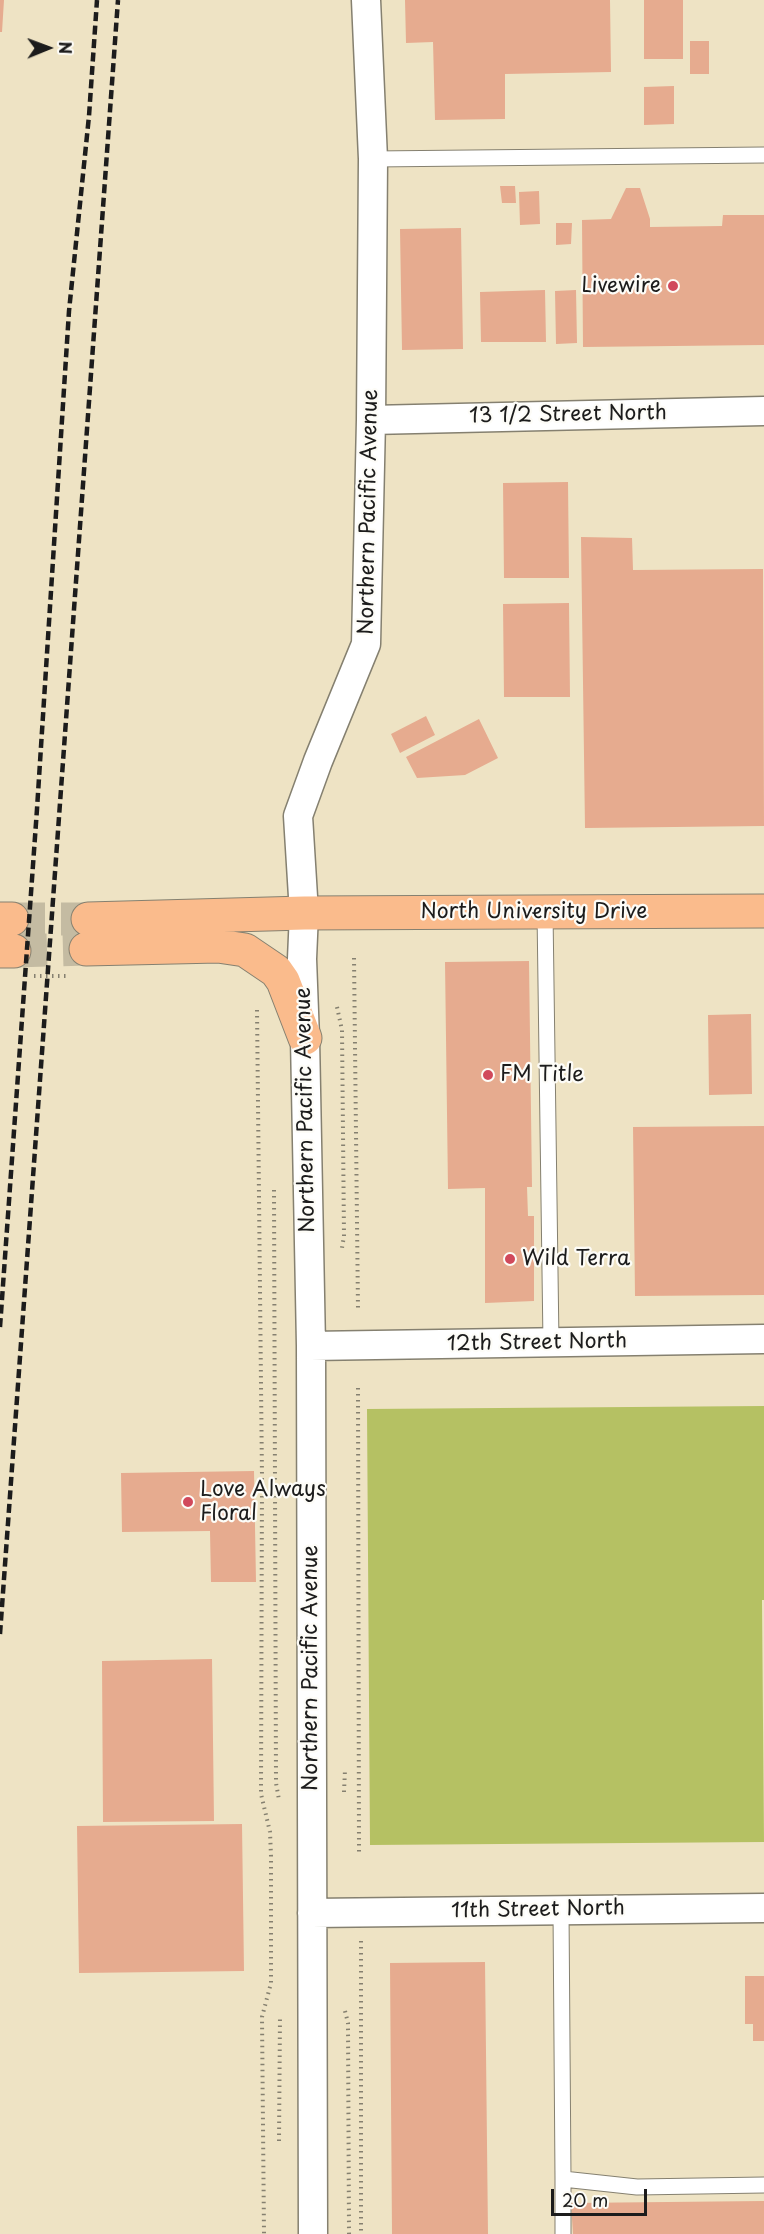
<!DOCTYPE html>
<style>
body{margin:0}
#map{position:relative;width:764px;height:2234px;overflow:hidden;background:#eee3c4;font-family:"Playpen Sans",sans-serif}
canvas{display:block}
.north{position:absolute;left:18px;top:18px;width:60px;height:60px;-webkit-text-stroke:4px #fdfcf7;paint-order:stroke;rotate:89deg;font-size:16px;font-weight:700;line-height:24px;text-align:center;color:#1c1c1c}
.north::after{content:'';display:block;margin:auto;width:21px;height:27px;background:#1c1c1c;clip-path:polygon(50% 0,100% 100%,50% 72%,0 100%)}
.scale{position:absolute;left:551px;top:2189px;width:96px;height:27px;box-sizing:border-box;border:3px solid #1c1c1c;border-top:0;padding-left:8px;font-size:18px;line-height:21px;white-space:nowrap;color:#1c1c1c;-webkit-text-stroke:4px #fdfcf7;paint-order:stroke}
</style>
<div id="map">
<canvas width="764" height="2234"></canvas>
<div class="north">N</div>
<div class="scale">20 m</div>
</div>
<script>
const c = document.querySelector('canvas').getContext('2d');
c.lineJoin = 'round';
function fill(path, color) { c.fillStyle = color; c.fill(path, 'evenodd'); }
function trace(path, color, width, dash) { c.strokeStyle = color; c.lineWidth = width; c.lineCap = dash ? 'butt' : 'round'; c.setLineDash(dash || []); c.stroke(path); }
function drawText(font, color, halo, rows, align = 'center') {
  c.font = font + ' "Playpen Sans",sans-serif'; c.lineWidth = 4.5; c.setLineDash([]); c.textBaseline = 'middle'; c.strokeStyle = halo; c.fillStyle = color; for (const [text, x, y, turn = 0] of rows) {
    c.save(); c.translate(x, y); c.rotate((+turn || 0) * Math.PI / 180); c.textAlign = isNaN(turn) ? turn : align; if (halo) c.strokeText(text, 0, 0); c.fillText(text, 0, 0); c.restore();
  }
}
fill(new Path2D(`
 M764,1406V1600H762L764,1842L370,1845L367,1409Z`), '#b5c163');
fill(new Path2D(`
 M0,0H4L2,32H0Z
 M405,0H610L611,72L505,74V119L435,120L433,42L406,43Z
 M644,0H683V59H644Z
 M690,41H709V74H690Z
 M674,86V124L644,125V87Z
 M500,186H515L516,203H502Z
 M626,188H640L650,219V227L722,226L723,215H764V345L583,347L582,220L611,219Z
 M539,191L540,224L520,225L519,192Z
 M556,223H572L571,244L556,245Z
 M461,228L463,349L402,350L400,229Z
 M545,290L546,342H481L480,292Z
 M576,290L577,343L556,344L555,291Z
 M568,482L569,578H504L503,483Z
 M581,537L632,538L633,570L763,569L764,826L585,828Z
 M569,603L570,697H504L503,604Z
 M426,716L435,735L400,753L391,734Z
 M479,719L498,758L465,775L417,778L406,757Z
 M529,961L532,1187H527L528,1216H534V1301L485,1303V1188L448,1189L445,962Z
 M751,1014L752,1094L709,1095L708,1015Z
 M764,1126V1295L635,1296L633,1127Z
 M254,1471L256,1582H211L210,1531L122,1532L121,1473Z
 M212,1659L214,1821L103,1822L102,1661Z
 M242,1824L244,1971L79,1973L77,1826Z
 M485,1962L488,2234H392L390,1963Z
 M745,1976H764V2041H753V2024H745Z
 M764,2201V2234H573L571,2203Z`), '#e6ab8f');
trace(new Path2D(`
 M12,919H88
 M14,951L86,949`), '#c4bba2', 33, [33, 16]);
const lane = new Path2D(`
 M373,159L764,155
 M545,912L551,1343
 M561,1910L563,2179L637,2187L764,2185
 M563,2234V2179`);
const street = new Path2D(`
 M371,420L764,411
 M311,1346L764,1339
 M312,1913L764,1908
 M313,2234L311,1346L305,1038L302,959L304,913L298,816L318,761L366,644L371,420L373,159L366,0`);
const primary = new Path2D(`
 M0,919H12
 M88,919L304,913L764,911
 M86,949L218,946L245,950L276,971L283,981L305,1038
 M0,951H14`);
trace(lane, '#858070', 17);
trace(street, '#858070', 31);
trace(primary, '#858070', 35);
trace(new Path2D(`
 M354,958L358,1309
 M34,976H68
 M337,1007L342,1030L344,1236L342,1248
 M257,1010L262,1478L261,1794L270,1832L271,1856V1983L262,2017L264,2234
 M274,1190L276,1783L279,1800
 M358,1388L359,1855
 M344,1792L345,1770
 M361,1941V2234
 M345,2011L348,2023L349,2234
 M279,2141L280,2016`), '#858070', 4, [1.5, 4.5]);
trace(lane, '#fff', 15);
trace(street, '#fff', 28);
trace(primary, '#fabb8c', 33);
trace(new Path2D(`
 M0,1327L37,809L69,311L89,116L97,0
 M0,1634L118,0`), '#1c1c1c', 4.5, [9, 4.5]);
for (const [x, y, r, color] of [
 [673,286,6,"#d1495b"],
 [488,1075,6,"#d1495b"],
 [510,1259,6,"#d1495b"],
 [188,1502,6,"#d1495b"]
]) { const dot = new Path2D(); dot.arc(x, y, r, 0, 2 * Math.PI); c.fillStyle = color; c.fill(dot); trace(dot, '#fdfcf7', 2); }
drawText('21px', '#1c1c1c', '#fdfcf7', [
 ["Livewire",661,286,"right"],
 ["FM Title",500,1075],
 ["Wild Terra",522,1259],
 ["Love Always",200,1490],
 ["Floral",200,1514]
], 'left');
drawText('21px', '#1c1c1c', '#fdfcf7', [
 ["13 1/2 Street North",568,415,-1],
 ["Northern Pacific Avenue",369,512,-89],
 ["North University Drive",534,912],
 ["Northern Pacific Avenue",306,1110,-91],
 ["12th Street North",537,1343,-1],
 ["Northern Pacific Avenue",311,1668,-90],
 ["11th Street North",538,1910,-1]
]);
</script>
